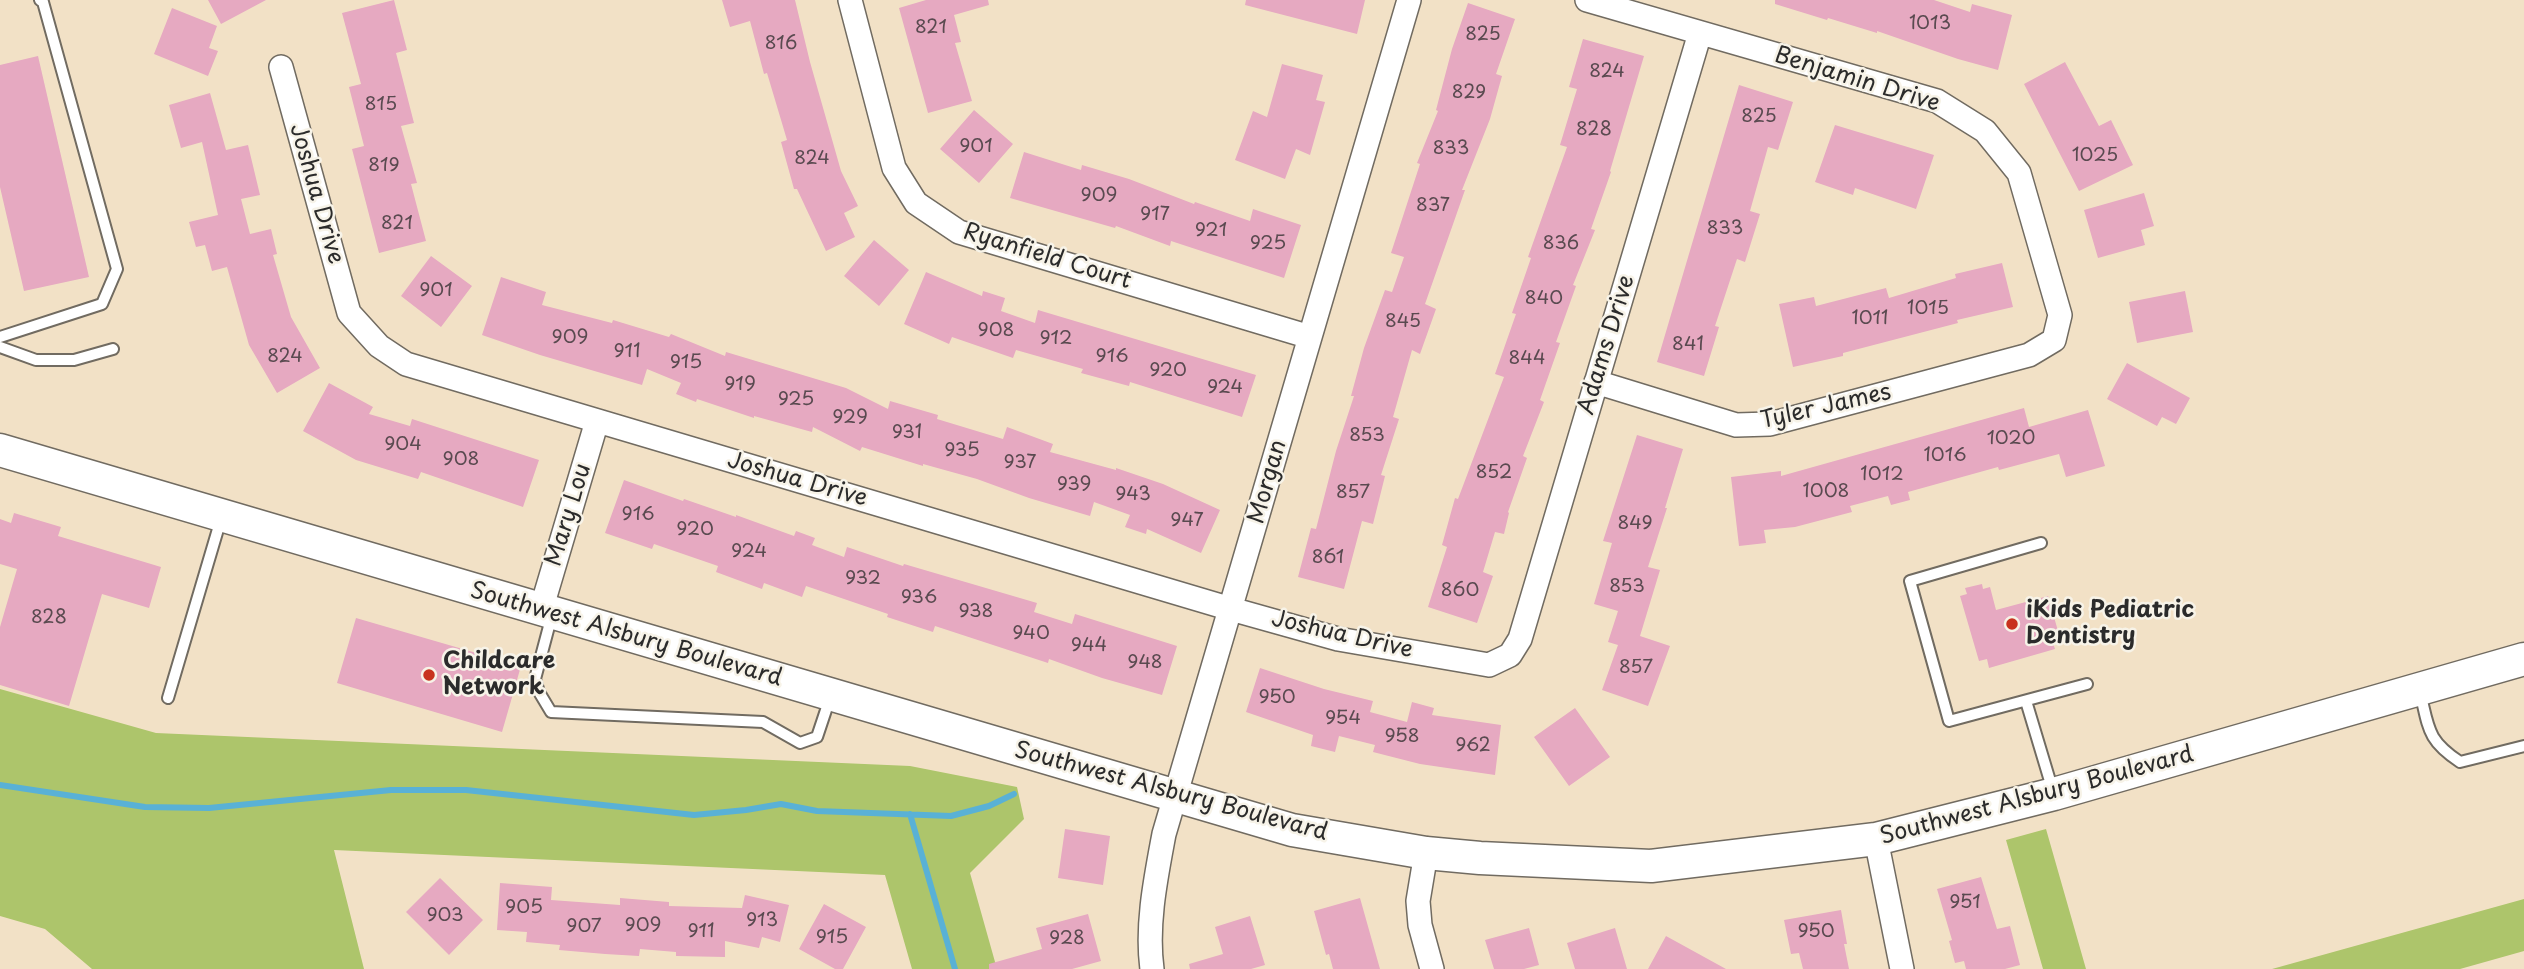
<!DOCTYPE html>
<style>
body{margin:0}
canvas{display:block;background:#f2e1c6}
</style>
<canvas width="2524" height="969"></canvas>
<script>
const c = document.querySelector('canvas').getContext('2d');
c.lineJoin = 'round';
function fill(path, color) { c.fillStyle = color; c.fill(path, 'evenodd'); }
function trace(path, color, width, dash) { c.strokeStyle = color; c.lineWidth = width; c.lineCap = dash ? 'butt' : 'round'; c.setLineDash(dash || []); c.stroke(path); }
function drawText(font, color, halo, rows, align = 'center') {
  c.font = font + ' "Playpen Sans",sans-serif'; c.lineWidth = 5; c.setLineDash([]); c.textBaseline = 'middle'; c.strokeStyle = halo; c.fillStyle = color; for (const [text, x, y, turn = 0] of rows) {
    c.save(); c.translate(x, y); c.rotate((+turn || 0) * Math.PI / 180); c.textAlign = isNaN(turn) ? turn : align; if (halo) c.strokeText(text, 0, 0); c.fillText(text, 0, 0); c.restore();
  }
}
fill(new Path2D(`
 M0,689L156,733L910,766L1017,787L1024,819L970,873L997,969H912L885,875L334,850L364,969H92L45,929L0,916Z
 M2046,829L2086,969H2043L2006,840Z
 M2524,899V951L2460,969H2272Z`), '#adc56b');
trace(new Path2D(`
 M0,785L145,807L209,808L391,790H466L694,815L746,810L781,804L817,811L951,816L989,806L1014,794
 M910,814L955,969`), '#59b1d6', 6);
fill(new Path2D(`
 M208,0H266L221,24Z
 M394,0L407,50L396,53L414,123L401,126L417,183L411,184L426,241L379,253L352,149L364,146L349,87L361,84L342,13Z
 M722,0H795L810,62L841,171L858,206L844,213L855,237L826,251L797,189H794L781,142L787,140L767,73L764,74L750,21L730,27Z
 M926,0H988L989,5L954,15L961,42L955,43L972,101L928,113L899,8Z
 M1246,0H1365L1357,34L1245,5Z
 M1775,0H1934L1970,12L1972,4L2012,15L1998,70L1958,59L1877,31V33L1828,18L1827,20L1775,4Z
 M1468,3L1515,19L1496,74L1502,76L1490,119L1462,190H1465L1425,304L1436,309L1420,354L1412,350L1393,417L1399,419L1381,475L1385,476L1373,524L1362,521L1344,589L1298,577L1311,528L1316,529L1336,451L1354,396H1351L1364,348L1385,290L1392,292L1404,257L1391,253L1420,164L1417,163L1438,111L1436,110L1452,49Z
 M172,8L217,26L209,48L218,51L208,76L154,54Z
 M1583,39L1644,56L1610,171L1611,172L1591,229L1595,230L1573,285L1576,286L1556,342L1560,343L1540,400L1544,402L1523,456L1527,458L1508,512L1509,513L1504,534L1495,532L1483,572L1493,576L1477,623L1428,607L1447,547L1442,545L1455,498L1458,499L1504,377L1495,374L1516,314L1512,313L1531,258L1528,257L1567,147L1560,145L1577,89L1569,87Z
 M38,56L89,277L24,291L0,187V65Z
 M2065,62L2099,126L2111,120L2133,165L2079,191L2024,84Z
 M1282,64L1323,75L1316,100L1325,102L1310,155L1296,149L1285,179L1235,160L1253,111L1267,117Z
 M1739,85L1793,102L1778,150L1768,147L1750,211L1760,214L1745,262L1737,259L1715,326L1719,327L1704,376L1657,362Z
 M210,93L226,150L248,145L260,195L241,199L250,234L271,229L277,254L273,255L291,317L320,368L277,393L249,345L227,267L212,271L205,245L196,247L189,222L218,215L202,142L181,148L169,105Z
 M974,110L1013,144L979,183L940,149Z
 M1835,125L1934,155L1916,209L1855,188L1853,195L1815,182Z
 M1024,152L1081,170L1082,165L1129,179L1194,204L1195,202L1250,221L1253,209L1301,225L1284,278L1171,241L1170,246L1116,226L1115,228L1010,198Z
 M2144,193L2154,226L2141,230L2145,245L2098,258L2084,210Z
 M874,240L909,270L879,306L844,276Z
 M431,256L472,286L441,327L401,296Z
 M2002,263L2013,307L1957,320L1958,323L1843,353V356L1793,367L1779,304L1814,297L1816,306L1886,288L1889,298L1956,278L1955,274Z
 M926,272L982,296L983,291L1005,298L1001,311L1035,323L1038,310L1256,375L1242,417L1130,382L1129,386L1081,373L1083,369L1016,350L1013,358L952,337L949,344L904,324Z
 M501,277L546,292L542,305L612,323L613,320L669,337L671,334L725,356L726,352L846,388L888,409L890,401L938,415L937,419L1003,439L1007,427L1053,444L1050,452L1116,470V468L1163,484L1220,510L1201,553L1147,529L1146,534L1125,527L1130,515L1094,502L1090,516L1029,498L977,479L923,464V466L862,447L860,451L813,427L812,432L754,416V418L697,399L696,402L676,394L681,383L647,369L642,385L540,355L482,335Z
 M2185,291L2193,332L2137,343L2129,302Z
 M2127,363L2190,398L2176,424L2162,417L2157,426L2107,399Z
 M329,383L373,407L369,414L410,426L412,419L539,460L523,507L421,472L418,479L356,460L303,431Z
 M2024,408L2029,427L2088,410L2105,466L2066,477L2059,454L1999,470L1998,467L1908,492L1910,500L1891,505L1888,496L1850,506L1852,512L1795,527L1764,530L1766,543L1739,546L1731,477L1781,471V476Z
 M1637,435L1683,449L1665,508H1667L1648,567L1660,570L1640,636L1670,646L1648,706L1602,690L1618,645L1608,642L1618,611L1594,604L1612,543L1603,541Z
 M624,480L683,501L684,499L736,517V515L794,536L796,531L815,538L812,545L844,557L847,547L903,566L904,564L1037,603L1034,612L1072,624L1075,614L1177,646L1162,695L1102,678L1049,659L1048,663L935,626L933,632L887,617L888,614L806,586L802,597L764,583L762,589L716,572L718,566L654,544L652,549L605,533Z
 M14,513L61,527L58,536L161,567L149,608L102,594L69,706L0,685V627L17,569L0,564V519L11,523Z
 M1982,584L1983,589L1990,587L1996,610L2048,596L2060,638L2052,640L2055,649L1989,668L1987,659L1979,661L1960,596L1967,594L1965,588Z
 M356,618L521,666L502,732L337,683Z
 M1260,668L1324,689L1373,701L1370,712L1407,722L1412,702L1434,708L1432,715L1501,725L1495,775L1420,764L1373,752L1375,745L1339,736L1335,752L1311,746L1313,735L1246,712Z
 M1575,708L1610,757L1569,786L1534,737Z
 M1065,829L1110,836L1103,885L1058,878Z
 M1981,877L1997,929L2010,926L2020,965L2005,969H1966L1964,961L1955,963L1949,941L1952,940L1937,889Z
 M440,878L483,920L449,955L406,912Z
 M500,883L552,887L551,900L620,905V898L669,902V906L742,908L745,895L789,905L780,942L762,937L759,948L725,941V957L676,956V952L640,949L639,956L605,954L559,950L560,945L526,942L527,932L497,930Z
 M1360,898L1380,969H1333L1329,954L1326,955L1314,911Z
 M824,904L866,927L843,969H835L799,949Z
 M1841,910L1847,944H1844L1849,969H1803L1799,953L1791,954L1784,920Z
 M1088,914L1101,961L1072,969H989V964L1042,949L1036,928Z
 M1250,916L1265,965L1251,969H1190L1189,964L1223,954L1215,927Z
 M1529,928L1539,965L1524,969H1494L1485,940Z
 M1615,928L1627,969H1575L1567,943Z
 M1666,936L1726,969H1648Z`), '#e6a9c1');
const lane = new Path2D(`
 M0,337L102,304L117,269L43,2L40,0
 M0,347L36,360H74L113,349
 M2041,543L1910,581L1949,721L2087,684
 M552,615L535,679L539,692L551,712L763,722L800,743L817,737L830,698
 M2420,692C2429,729 2427,740 2460,762L2524,746
 M168,698L221,519
 M2026,701L2053,791`);
const street = new Path2D(`
 M850,0L894,168L916,203L959,232L1310,337
 M1587,0L1937,101L1985,131L2019,173L2060,315L2054,340L2029,355L1770,424L1736,425L1596,382
 M281,67L349,313L379,346L406,364L1231,609L1338,639L1489,665L1510,655L1520,639L1700,33
 M541,610L597,421
 M1876,839L1902,969
 M1426,853L1418,901L1420,925L1432,969
 M1152,969C1146,925 1156,877 1164,834L1409,0`);
const secondary = new Path2D(`
 M0,450L1292,830L1426,853L1480,858L1651,866L1876,839L2054,794L2524,659`);
trace(lane, '#716b61', 14);
trace(street, '#716b61', 26);
trace(secondary, '#716b61', 35);
trace(lane, '#fff', 10);
trace(street, '#fff', 23);
trace(secondary, '#fff', 32);
for (const [x, y, r, color] of [
 [2012,624,7,"#c8321e"],
 [429,675,7,"#c8321e"]
]) { const dot = new Path2D(); dot.arc(x, y, r, 0, 2 * Math.PI); c.fillStyle = color; c.fill(dot); trace(dot, '#f7f3e8', 2.5); }
drawText('19px', '#5a4a50', null, [
 ["1013",1930,24],
 ["821",931,28],
 ["825",1483,35],
 ["816",781,44],
 ["824",1607,72],
 ["829",1469,93],
 ["815",381,105],
 ["825",1759,117],
 ["828",1594,130],
 ["901",976,147],
 ["833",1451,149],
 ["1025",2095,156],
 ["824",812,159],
 ["819",384,166],
 ["909",1099,196],
 ["837",1433,206],
 ["917",1155,215],
 ["821",397,224],
 ["833",1725,229],
 ["921",1211,231],
 ["925",1268,244],
 ["836",1561,244],
 ["901",436,291],
 ["840",1544,299],
 ["1015",1928,309],
 ["1011",1870,319],
 ["845",1403,322],
 ["908",996,331],
 ["909",570,338],
 ["912",1056,339],
 ["841",1688,345],
 ["911",627,352],
 ["824",285,357],
 ["916",1112,357],
 ["844",1527,359],
 ["915",686,363],
 ["920",1168,371],
 ["919",740,385],
 ["924",1225,388],
 ["925",796,400],
 ["929",850,418],
 ["931",907,433],
 ["853",1367,436],
 ["1020",2011,439],
 ["904",403,445],
 ["935",962,451],
 ["1016",1945,456],
 ["908",461,460],
 ["937",1020,463],
 ["852",1494,473],
 ["1012",1882,475],
 ["939",1074,485],
 ["1008",1826,492],
 ["857",1353,493],
 ["943",1133,495],
 ["916",638,515],
 ["947",1187,521],
 ["849",1635,524],
 ["920",695,530],
 ["924",749,552],
 ["861",1328,558],
 ["932",863,579],
 ["853",1627,587],
 ["860",1460,591],
 ["936",919,598],
 ["938",976,612],
 ["828",49,618],
 ["940",1031,634],
 ["944",1089,646],
 ["948",1145,663],
 ["857",1636,668],
 ["950",1277,698],
 ["954",1343,719],
 ["958",1402,737],
 ["962",1473,746],
 ["951",1965,903],
 ["905",524,908],
 ["903",445,916],
 ["913",762,921],
 ["909",643,926],
 ["907",584,927],
 ["911",701,932],
 ["950",1816,932],
 ["915",832,938],
 ["928",1067,939]
]);
drawText('23px', '#2b2b2b', '#f7f3e8', [
 ["Benjamin Drive",1857,80,17],
 ["Joshua Drive",316,194,74],
 ["Ryanfield Court",1047,257,17],
 ["Adams Drive",1607,345,-73],
 ["Tyler James",1826,407,-13],
 ["Joshua Drive",797,480,16],
 ["Morgan",1268,482,-74],
 ["Mary Lou",569,515,-73],
 ["Southwest Alsbury Boulevard",626,635,16],
 ["Joshua Drive",1342,635,13],
 ["Southwest Alsbury Boulevard",1171,792,15],
 ["Southwest Alsbury Boulevard",2037,796,-15]
]);
drawText('bold 23px', '#2b2b2b', '#f7f3e8', [
 ["iKids Pediatric",2026,611],
 ["Dentistry",2026,637],
 ["Childcare",443,662],
 ["Network",443,688]
], 'left');
</script>
